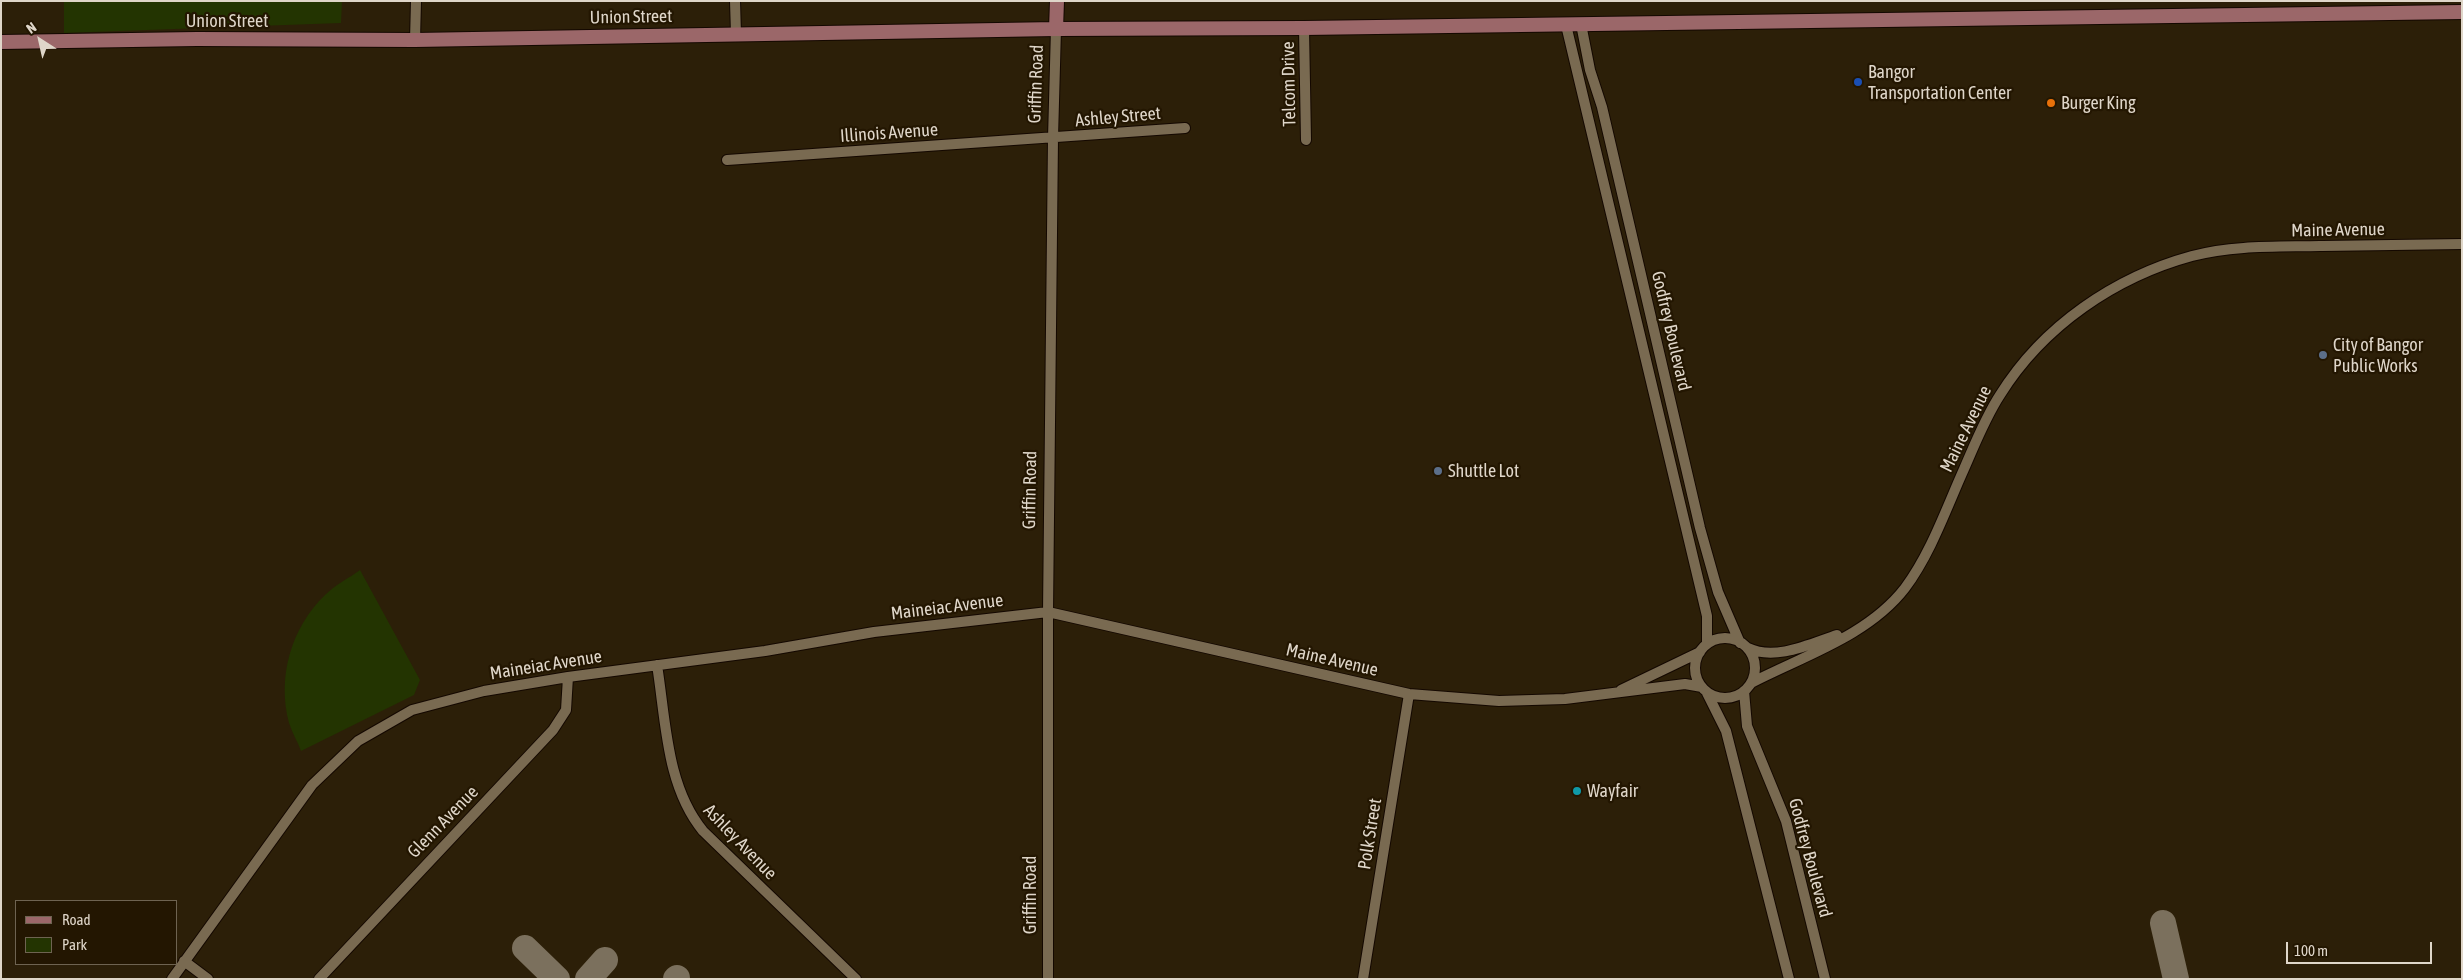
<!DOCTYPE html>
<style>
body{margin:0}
#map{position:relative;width:2463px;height:980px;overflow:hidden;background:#2c1f08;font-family:"Asap Condensed",sans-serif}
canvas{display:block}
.frame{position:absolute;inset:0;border:2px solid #dfd6c9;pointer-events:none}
.legend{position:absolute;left:15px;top:900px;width:162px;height:65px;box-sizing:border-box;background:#231601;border:1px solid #6e6351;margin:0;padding:6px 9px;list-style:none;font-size:15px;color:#dfd6c9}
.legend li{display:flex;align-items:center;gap:10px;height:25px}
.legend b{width:25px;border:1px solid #6e6351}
.north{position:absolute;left:15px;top:15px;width:50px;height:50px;-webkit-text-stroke:4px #231601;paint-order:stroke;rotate:325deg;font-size:14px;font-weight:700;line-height:20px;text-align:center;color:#dfd6c9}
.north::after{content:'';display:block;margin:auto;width:18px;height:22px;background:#dfd6c9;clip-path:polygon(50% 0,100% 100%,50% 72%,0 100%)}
.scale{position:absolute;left:2286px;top:942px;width:146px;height:22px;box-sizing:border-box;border:2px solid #dfd6c9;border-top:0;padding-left:6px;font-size:15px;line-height:18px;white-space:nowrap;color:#dfd6c9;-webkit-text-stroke:4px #231601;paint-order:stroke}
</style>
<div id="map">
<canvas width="2463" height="980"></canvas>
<div class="frame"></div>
<ul class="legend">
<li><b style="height:6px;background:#9b6769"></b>Road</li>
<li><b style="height:14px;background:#233401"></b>Park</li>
</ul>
<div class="north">N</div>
<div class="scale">100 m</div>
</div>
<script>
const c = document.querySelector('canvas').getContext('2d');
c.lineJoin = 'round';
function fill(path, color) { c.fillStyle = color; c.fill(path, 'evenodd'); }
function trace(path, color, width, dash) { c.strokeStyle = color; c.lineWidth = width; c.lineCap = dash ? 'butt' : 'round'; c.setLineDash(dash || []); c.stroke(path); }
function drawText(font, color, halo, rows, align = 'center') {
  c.font = font + ' "Asap Condensed",sans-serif'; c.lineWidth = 4.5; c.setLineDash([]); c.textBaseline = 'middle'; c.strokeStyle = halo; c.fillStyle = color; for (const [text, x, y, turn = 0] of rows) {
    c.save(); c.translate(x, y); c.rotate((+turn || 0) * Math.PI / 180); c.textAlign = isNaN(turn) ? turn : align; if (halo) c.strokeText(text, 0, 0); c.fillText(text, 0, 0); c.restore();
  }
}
fill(new Path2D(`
 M64,1H342L341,23L64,33Z
 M360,570L420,680L414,695L301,751C298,742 292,733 289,723C277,677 291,628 325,595C335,585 349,578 360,570Z`), '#233401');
trace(new Path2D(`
 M2163,923L2176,979
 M525,948L557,979
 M588,979L605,960
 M676,979L677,978`), '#7b705d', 26);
const minor = new Path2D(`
 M735,1L736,34
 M1581,24L1590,70L1602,107L1700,528L1718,592L1740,643
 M1566,25L1707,616V644
 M1304,28L1306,140
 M415,40L416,1
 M727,160L1185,128
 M1695 668a30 30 0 1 1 60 0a30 30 0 1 1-60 0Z
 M1748,648C1775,661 1810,644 1837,635
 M657,665C666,721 666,786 703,831L856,979
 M1751,683C1803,656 1868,636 1905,588C1931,553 1946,509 1964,469C1975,444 1985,418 2000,395C2043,326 2115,277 2192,256C2234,245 2277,247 2320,246C2367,245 2414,245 2462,244
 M1621,690L1700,652
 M1744,691L1747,726L1786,821L1825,979
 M1707,693L1726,731L1789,979
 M184,961L208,979
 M172,979L312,785L358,741L412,710L484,691L568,677L765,651L874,632L1048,612L1409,694L1499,701L1565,699L1685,684L1702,687
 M319,979L553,730L566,710L568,677
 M1048,979V612L1053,138L1056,29
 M1363,979L1409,694`);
const major = new Path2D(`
 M1056,29L1057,1
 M1,42L197,39L415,40L1056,29L1304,28L2462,12`);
trace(minor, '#140800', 12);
trace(major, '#140800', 16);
trace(minor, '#796a51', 10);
trace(major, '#9b6769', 14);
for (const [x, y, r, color] of [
 [1858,82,5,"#1a4fb4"],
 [2051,103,5,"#e8710a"],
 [2323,355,5,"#5c6f8a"],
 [1438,471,5,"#5c6f8a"],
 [1577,791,5,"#0f9aa8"]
]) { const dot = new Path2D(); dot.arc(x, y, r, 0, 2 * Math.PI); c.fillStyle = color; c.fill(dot); trace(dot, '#231601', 2); }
drawText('18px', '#dfd6c9', '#231601', [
 ["Union Street",631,17,-1],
 ["Union Street",227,21],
 ["Griffin Road",1036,84,-88],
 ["Telcom Drive",1289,84,-91],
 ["Ashley Street",1118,117,-5],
 ["Illinois Avenue",889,133,-4],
 ["Maine Avenue",2338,230,-1],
 ["Godfrey Boulevard",1671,331,77],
 ["Maine Avenue",1966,429,-64],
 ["Griffin Road",1030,490,-89],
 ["Maineiac Avenue",947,607,-7],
 ["Maine Avenue",1332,660,13],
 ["Maineiac Avenue",546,665,-9],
 ["Glenn Avenue",443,822,-46],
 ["Polk Street",1370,834,-81],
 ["Ashley Avenue",740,842,46],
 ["Godfrey Boulevard",1810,858,75],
 ["Griffin Road",1030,895,-90]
]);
drawText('18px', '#dfd6c9', '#231601', [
 ["Bangor",1868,72],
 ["Transportation Center",1868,93],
 ["Burger King",2061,103],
 ["City of Bangor",2333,345],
 ["Public Works",2333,366],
 ["Shuttle Lot",1448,471],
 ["Wayfair",1587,791]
], 'left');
</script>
